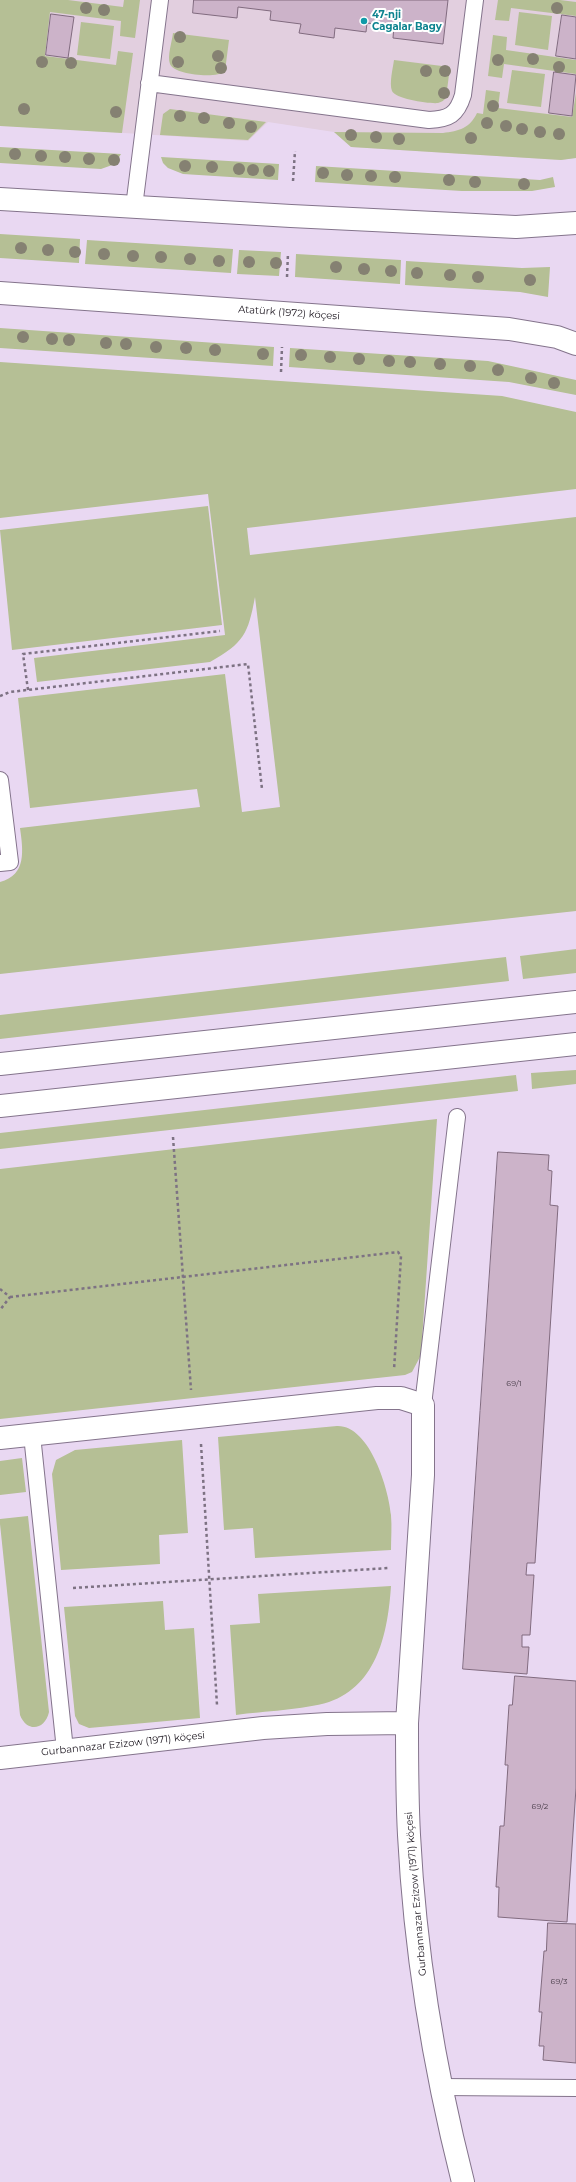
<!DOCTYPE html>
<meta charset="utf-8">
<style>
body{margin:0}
canvas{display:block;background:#e9d8f2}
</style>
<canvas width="576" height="2182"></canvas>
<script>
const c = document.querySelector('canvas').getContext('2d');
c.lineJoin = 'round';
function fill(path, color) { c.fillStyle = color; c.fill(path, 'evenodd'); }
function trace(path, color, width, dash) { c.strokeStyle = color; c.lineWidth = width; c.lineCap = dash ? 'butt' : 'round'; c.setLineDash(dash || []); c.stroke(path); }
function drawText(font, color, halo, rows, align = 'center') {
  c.font = font + ' Montserrat,sans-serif'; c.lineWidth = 4; c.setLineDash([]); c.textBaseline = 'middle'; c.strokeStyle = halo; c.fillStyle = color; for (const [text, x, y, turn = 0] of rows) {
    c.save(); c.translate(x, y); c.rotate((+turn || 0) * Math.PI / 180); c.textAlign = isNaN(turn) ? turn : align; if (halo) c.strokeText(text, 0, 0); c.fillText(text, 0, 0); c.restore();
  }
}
fill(new Path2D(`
 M0,0H576V158L561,160L351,147L334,132L268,122L248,141L0,125Z`), '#e2cfdf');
fill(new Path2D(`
 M0,0H68L123,7L124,0H140L135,38L120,36L121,21L50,12L45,56L116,65L118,51L133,53L122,133L0,126Z
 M498,0H560L576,2V16L511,8L509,21L495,20Z
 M519,12L552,16L548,50L515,45Z
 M81,22L114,26L110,59L77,55Z
 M173,33L229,40L225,71C218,79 174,75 170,64C167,56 172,42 173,33Z
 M493,35L507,37L506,50L576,60V74L504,64L502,78L488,76Z
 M394,60L450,67L446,98C444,100 442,102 438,103C430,104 395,99 392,91C389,83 393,68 394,60Z
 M512,70L545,74L541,107L507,103Z
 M486,90L500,92L498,108L572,117L576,93V158L561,160L351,147L334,132L443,133C459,131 470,128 477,113L483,114Z
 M170,109L266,122L248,140L160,135L163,114Z
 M0,147L121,154L115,164L101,169L0,163Z
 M161,157L279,164L278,180L183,174L168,168L163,163Z
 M316,166L540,180L553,177L555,187L532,191H462L315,182Z
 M0,234L80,239L79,263L0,258Z
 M87,240L233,249L231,273L85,264Z
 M239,250L281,252L279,276L237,274Z
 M296,254L401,260L400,284L295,277Z
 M406,261L522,268L550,267L548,297L520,292L405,285Z
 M0,328L274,347L273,366L0,348Z
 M290,348L488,361L576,380V395L509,382L289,367Z
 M0,362L502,396L576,412V489L247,528L250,555L576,517V911L0,974V882C27,875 23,850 20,828L200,807L197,789L30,808L18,698L225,674L242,812L280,807L255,597C248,634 244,643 210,662L37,682L34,658L225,635L208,494L0,518Z
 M208,506L222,625L12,650L0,530Z
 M576,949V973L523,979L520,956Z
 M506,957L509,981L0,1039V1015Z
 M576,1070V1084L532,1089L531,1073Z
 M516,1075L518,1091L0,1149V1133Z
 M437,1119L421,1355L412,1372L405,1375L0,1419V1169Z
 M337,1426C370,1425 389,1490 391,1515C392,1527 391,1538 391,1550L255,1558L253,1528L224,1530L218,1437Z
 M182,1440L188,1533L159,1535L160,1564L61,1570L52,1474L56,1460L75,1450Z
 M22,1458L26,1492L0,1495V1461Z
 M28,1516L49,1712C45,1730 27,1733 20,1715L0,1524V1519Z
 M391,1586C388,1631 378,1685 329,1702C303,1710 264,1711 236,1715L230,1625L260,1623L258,1594Z
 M163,1601L165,1630L194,1628L200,1718L89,1728L79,1724L75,1716L64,1607Z`), '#b5bf95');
const building = new Path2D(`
 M194,0H448L443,44L393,38L394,26L367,23L366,32L335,28L334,38L299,33L301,24L270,20L271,11L238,7L237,18L193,13Z
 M51,14L74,17L68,58L46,55Z
 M562,15L576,17V59L556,56Z
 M554,72L576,75L572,116L549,113Z
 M498,1152L549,1155L548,1170L552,1171L550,1205L558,1206L535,1563H527L526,1575H534L530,1635H522V1647H529L527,1674L463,1669Z
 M515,1676L576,1681V1788L567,1922L498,1917L499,1887H496L500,1826H504L508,1765H505L509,1705H512Z
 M548,1923L576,1924V2063L543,2060L544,2046H539L542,2012H539L544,1951H546Z`);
fill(building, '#ccb3c9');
trace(building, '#816b7f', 1);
const lane = new Path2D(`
 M149,83L429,120C449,119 457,115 463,95L475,0
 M134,207L160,0
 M0,780L10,862L0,863
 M423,1405L457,1117
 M32,1435L65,1750
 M440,2087L576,2088`);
const street = new Path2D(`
 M0,1438L377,1398H401L423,1405V1475L407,1723
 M0,1758L263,1728L327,1724L407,1723C407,1760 407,1798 409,1835C415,1952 434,2068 463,2182`);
const secondary = new Path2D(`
 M0,199L291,216L516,227L576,223
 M0,293L509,329L557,337L576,344`);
const primary = new Path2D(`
 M0,1064L576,1002
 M0,1106L576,1044`);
trace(lane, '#84748c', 18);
trace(street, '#84748c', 24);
trace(secondary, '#84748c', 24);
trace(primary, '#84748c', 24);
trace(new Path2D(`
 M293,181L295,151
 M287,277L288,253
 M281,372L282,347
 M28,690L23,654L220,631
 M0,696L10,692L248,664L262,789
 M173,1137L191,1390
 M0,1289L10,1297L0,1310
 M10,1297L398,1252L401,1256L394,1370
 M201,1444L217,1705
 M73,1588L389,1568`), '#7d7283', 2.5, [3, 3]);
trace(lane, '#fff', 16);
trace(street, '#fff', 22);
trace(secondary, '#fff', 22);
trace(primary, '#fff', 22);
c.fillStyle = '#858172';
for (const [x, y] of [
 [86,8],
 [557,8],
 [104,10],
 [180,37],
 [218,56],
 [533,59],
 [498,60],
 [42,62],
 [178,62],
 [71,63],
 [559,67],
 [221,68],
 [426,71],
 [445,71],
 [444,93],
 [493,106],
 [24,109],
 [116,112],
 [180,116],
 [204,118],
 [229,123],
 [487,123],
 [506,126],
 [251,127],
 [522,129],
 [540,132],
 [559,134],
 [351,135],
 [376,137],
 [471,138],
 [399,139],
 [15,154],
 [41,156],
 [65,157],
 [89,159],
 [114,160],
 [185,166],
 [212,167],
 [239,169],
 [253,170],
 [269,171],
 [323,173],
 [347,175],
 [371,176],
 [395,177],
 [449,180],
 [475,182],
 [524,184],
 [21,248],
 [48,250],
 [75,252],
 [104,254],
 [133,256],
 [161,257],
 [190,259],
 [219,261],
 [249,262],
 [276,263],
 [336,267],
 [364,269],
 [391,271],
 [417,273],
 [450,275],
 [478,277],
 [530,280],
 [23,337],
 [52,339],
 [69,340],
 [106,343],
 [126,344],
 [156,347],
 [186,348],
 [215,350],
 [263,354],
 [301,355],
 [330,357],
 [359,359],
 [389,361],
 [410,362],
 [440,364],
 [470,366],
 [498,370],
 [531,378],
 [554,383]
]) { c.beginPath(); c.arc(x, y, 6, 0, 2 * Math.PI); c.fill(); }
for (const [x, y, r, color] of [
 [364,21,4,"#0f9aa8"]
]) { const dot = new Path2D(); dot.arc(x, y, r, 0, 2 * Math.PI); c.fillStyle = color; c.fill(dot); trace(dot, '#fff', 1.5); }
drawText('8px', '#4a3f4b', null, [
 ["69/1",514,1384],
 ["69/2",540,1807],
 ["69/3",559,1982]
]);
drawText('bold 10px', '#0d838f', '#fff', [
 ["47-nji",372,15],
 ["Cagalar Bagy",372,27]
], 'left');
drawText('10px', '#1e1821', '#fff', [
 ["Atatürk (1972) köçesi",289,313,4],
 ["Gurbannazar Ezizow (1971) köçesi",123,1744,-6],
 ["Gurbannazar Ezizow (1971) köçesi",416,1894,-95]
]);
</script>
